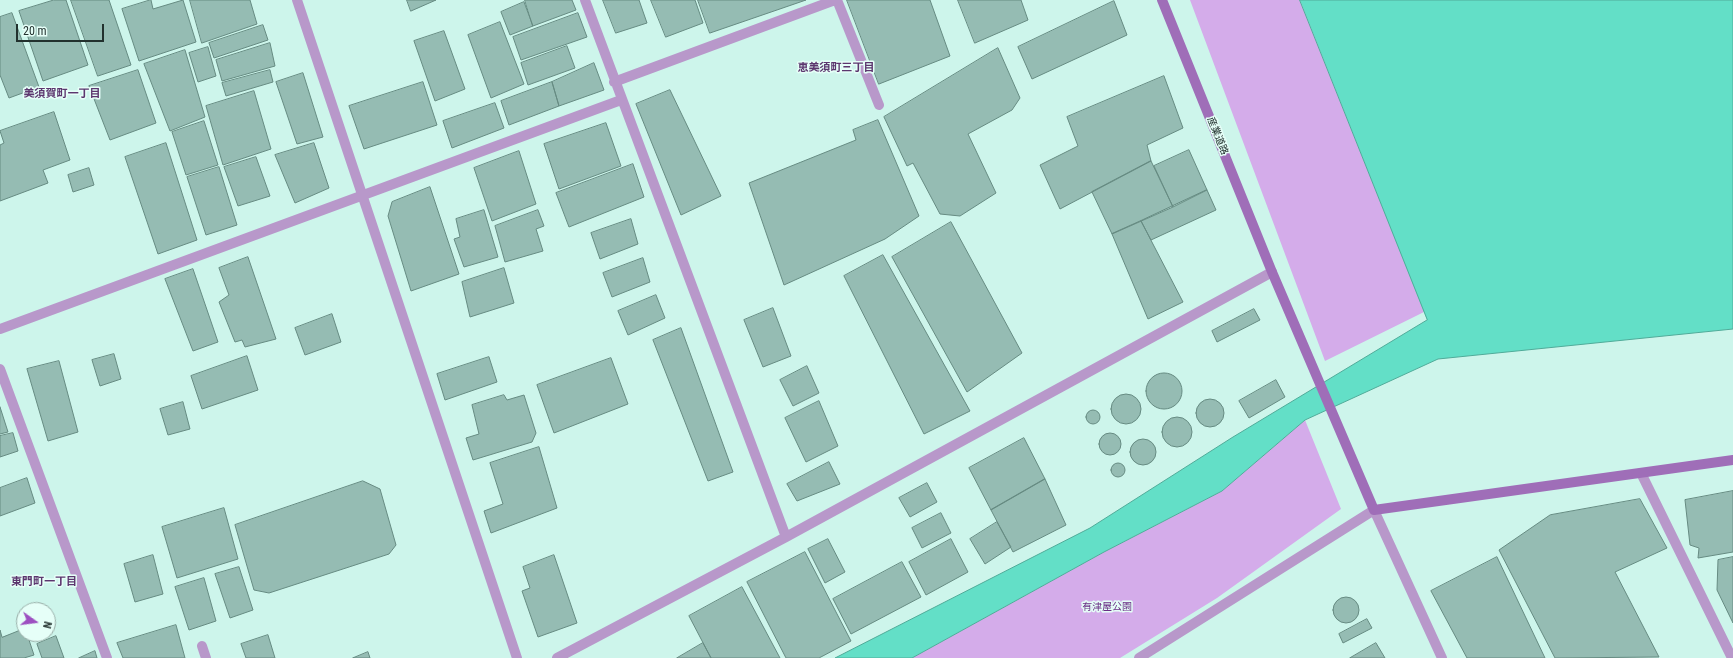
<!DOCTYPE html>
<meta charset="utf-8">
<style>
body{margin:0}
#map{position:relative;width:1733px;height:658px;overflow:hidden;background:#cdf5eb;font-family:"Roboto Condensed",sans-serif}
canvas{display:block}
.north{position:absolute;left:16px;top:602px;width:40px;height:40px;box-sizing:border-box;background:#e6fff8;border:1px solid #98ada7;border-radius:50%;rotate:104deg;font-size:11px;font-weight:700;line-height:16px;text-align:center;color:#22312e}
.north::after{content:'';display:block;margin:auto;width:14px;height:18px;background:#9d50c1;clip-path:polygon(50% 0,100% 100%,50% 72%,0 100%)}
.scale{position:absolute;left:16px;top:24px;width:88px;height:18px;box-sizing:border-box;border:2px solid #22312e;border-top:0;padding-left:5px;font-size:12px;line-height:14px;white-space:nowrap;color:#22312e;-webkit-text-stroke:3px #e6fff8;paint-order:stroke}
</style>
<div id="map">
<canvas width="1733" height="658"></canvas>
<div class="north">N</div>
<div class="scale">20 m</div>
</div>
<script>
const c = document.querySelector('canvas').getContext('2d');
c.lineJoin = 'round';
function fill(path, color) { c.fillStyle = color; c.fill(path, 'evenodd'); }
function trace(path, color, width, dash) { c.strokeStyle = color; c.lineWidth = width; c.lineCap = dash ? 'butt' : 'round'; c.setLineDash(dash || []); c.stroke(path); }
function drawText(font, color, halo, rows, align = 'center') {
  c.font = font + ' "Roboto Condensed","Noto Sans JP",sans-serif'; c.lineWidth = 3; c.setLineDash([]); c.textBaseline = 'middle'; c.strokeStyle = halo; c.fillStyle = color; for (const [text, x, y, turn = 0] of rows) {
    c.save(); c.translate(x, y); c.rotate((+turn || 0) * Math.PI / 180); c.textAlign = isNaN(turn) ? turn : align; if (halo) c.strokeText(text, 0, 0); c.fillText(text, 0, 0); c.restore();
  }
}
fill(new Path2D(`
 M1190,0H1300L1424,312L1325,361Z
 M1305,420L1341,509L1217,598L1120,658H912L1104,552L1222,491Z`), '#d4acea');
const water = new Path2D(`
 M1300,0H1733V329L1438,359L1305,420L1222,491L1104,552L912,658H835L1090,528L1233,437L1427,320Z`);
fill(water, '#63dfc7');
trace(water, '#50ab99', 1);
const building = new Path2D(`
 M54,0H66L88,65L43,81L19,11Z
 M71,0H109L131,65L98,76Z
 M151,0L153,9L183,0L196,42L139,61L122,9Z
 M190,0H250L257,24L202,43Z
 M407,0H436L411,11Z
 M525,0H572L576,10L533,26Z
 M603,0H639L647,23L616,33Z
 M651,0H695L703,23L666,37Z
 M698,0H806L710,33Z
 M847,0H930L950,56L879,84Z
 M958,0H1021L1028,20L975,43Z
 M1114,1L1127,35L1032,79L1018,47Z
 M524,2L533,26L510,35L501,12Z
 M12,13L39,87L9,98L0,75V17Z
 M578,13L587,37L521,60L513,37Z
 M500,22L524,84L491,98L468,35Z
 M263,25L268,40L214,58L209,43Z
 M444,31L465,89L435,101L414,41Z
 M270,43L275,66L222,81L216,60Z
 M567,46L575,68L528,85L521,63Z
 M208,47L216,76L198,82L189,53Z
 M998,48L1020,98L1012,110L968,134L996,193L960,216L940,214L913,163L907,166L884,117Z
 M185,50L205,117L170,131L144,64Z
 M594,63L604,90L559,106L552,82Z
 M138,70L156,123L110,140L89,86Z
 M270,70L273,82L226,96L222,83Z
 M303,73L323,137L297,144L276,82Z
 M1164,76L1183,128L1147,145L1151,161L1060,209L1040,165L1078,146L1067,117Z
 M423,82L437,125L364,149L349,106Z
 M552,82L559,106L509,125L501,101Z
 M670,90L721,196L681,215L636,104Z
 M254,91L271,149L223,165L206,106Z
 M495,103L504,128L452,148L443,121Z
 M54,112L70,160L43,170L48,183L0,201V145L4,143L0,131Z
 M878,120L919,216L885,239L784,285L749,183L856,140L853,130Z
 M204,121L218,165L186,175L172,132Z
 M606,123L621,166L559,189L544,144Z
 M166,143L197,240L158,254L125,157Z
 M314,143L329,188L295,203L275,155Z
 M1189,150L1207,190L1173,207L1154,166Z
 M519,151L536,204L492,221L474,168Z
 M256,157L270,196L238,206L224,167Z
 M1151,161L1173,207L1112,234L1092,192Z
 M633,164L644,197L569,227L556,193Z
 M219,167L237,225L206,235L187,177Z
 M89,168L94,185L73,192L68,175Z
 M430,187L459,274L411,291L388,216L392,202Z
 M1207,190L1216,210L1151,240L1141,221Z
 M484,210L498,257L464,267L454,239L460,237L456,219Z
 M538,210L544,226L536,229L543,251L505,262L495,226Z
 M631,219L638,244L600,259L591,233Z
 M1141,221L1183,302L1148,319L1112,234Z
 M951,222L1022,353L967,392L892,257Z
 M883,255L970,411L924,434L844,276Z
 M248,257L276,339L245,347L242,340L235,342L219,302L229,295L219,268Z
 M643,258L650,282L612,297L603,273Z
 M504,268L514,303L470,317L462,282Z
 M193,269L218,342L193,351L165,279Z
 M656,295L665,318L628,335L618,311Z
 M773,308L791,356L763,367L744,320Z
 M1254,309L1260,320L1217,342L1212,331Z
 M332,314L341,342L305,355L295,328Z
 M681,328L733,472L708,481L653,340Z
 M114,354L121,379L100,386L92,360Z
 M247,356L258,390L202,409L191,376Z
 M489,357L497,382L445,400L437,374Z
 M611,358L628,404L554,433L537,385Z
 M59,361L78,432L48,441L27,369Z
 M807,366L819,393L793,406L780,380Z
 M1146 391a18 18 0 1 1 36 0a18 18 0 1 1-36 0Z
 M1276,380L1285,397L1249,418L1239,401Z
 M1111 409a15 15 0 1 1 30 0a15 15 0 1 1-30 0Z
 M504,395L507,400L524,395L536,433L532,442L473,460L466,438L479,434L472,405Z
 M1196 413a14 14 0 1 1 28 0a14 14 0 1 1-28 0Z
 M819,401L838,446L806,462L785,418Z
 M183,402L190,429L168,435L160,409Z
 M0,407L8,432L0,434Z
 M1086 417a7 7 0 1 1 14 0a7 7 0 1 1-14 0Z
 M1162 432a15 15 0 1 1 30 0a15 15 0 1 1-30 0Z
 M1099 444a11 11 0 1 1 22 0a11 11 0 1 1-22 0Z
 M13,433L18,451L0,457V436Z
 M1024,438L1045,479L991,510L969,468Z
 M1130 452a13 13 0 1 1 26 0a13 13 0 1 1-26 0Z
 M539,447L557,508L491,533L484,511L503,504L490,463Z
 M829,462L840,484L797,501L787,484Z
 M1111 470a7 7 0 1 1 14 0a7 7 0 1 1-14 0Z
 M27,478L35,503L0,516V488Z
 M1045,479L1066,525L1013,552L991,510Z
 M363,481L380,489L396,545L389,554L269,593L254,590L235,525Z
 M927,483L937,502L910,517L899,498Z
 M1733,491V552L1698,558L1699,548L1690,545L1685,500Z
 M1640,499L1667,548L1615,572L1659,657L1555,658L1499,550L1550,515Z
 M224,508L238,559L177,578L162,527Z
 M941,513L951,533L922,548L912,528Z
 M997,522L1011,547L985,564L970,539Z
 M828,539L845,572L825,583L808,549Z
 M951,539L968,572L926,595L909,562Z
 M805,552L851,641L819,658H786L747,582Z
 M153,555L163,594L135,602L124,564Z
 M554,555L577,623L538,637L522,591L530,588L523,567Z
 M1497,557L1545,658H1467L1431,591Z
 M1733,557V623L1717,590L1718,560Z
 M902,562L921,597L851,634L833,599Z
 M239,567L253,610L230,618L215,574Z
 M204,578L216,621L189,630L175,587Z
 M742,587L780,658H711L689,616Z
 M1333 610a13 13 0 1 1 26 0a13 13 0 1 1-26 0Z
 M1367,619L1372,628L1343,643L1339,634Z
 M176,625L185,658H123L117,643Z
 M24,629V634H27L34,655L24,658H0V630L2,637Z
 M268,635L275,658H246L241,644Z
 M56,636L64,658H42L37,644Z
 M703,643L711,658H677Z
 M1376,643L1385,658H1350Z
 M95,651L97,658H79Z
 M368,652L370,658H353Z`);
fill(building, '#95bcb3');
trace(building, '#668b82', 1);
trace(new Path2D(`
 M297,0L517,658
 M585,0L786,537
 M837,0L879,105
 M614,82L835,0
 M0,329L621,100
 M0,369L107,658
 M1641,473L1732,658
 M202,646L206,658
 M557,658L786,537L1272,272
 M1139,658L1374,510L1442,658`), '#b898ca', 10);
trace(new Path2D(`
 M1162,0L1272,272L1374,510L1733,460`), '#9f6eb8', 10);
drawText('10px', '#22312e', '#e6fff8', [
 ["産業道路",1217,136,68]
]);
drawText('10px', '#692d84', '#e6fff8', [
 ["有津屋公園",1107,607]
]);
drawText('bold 11px', '#5c366e', '#e6fff8', [
 ["恵美須町三丁目",836,68],
 ["美須賀町一丁目",62,94],
 ["東門町一丁目",44,582]
]);
</script>
